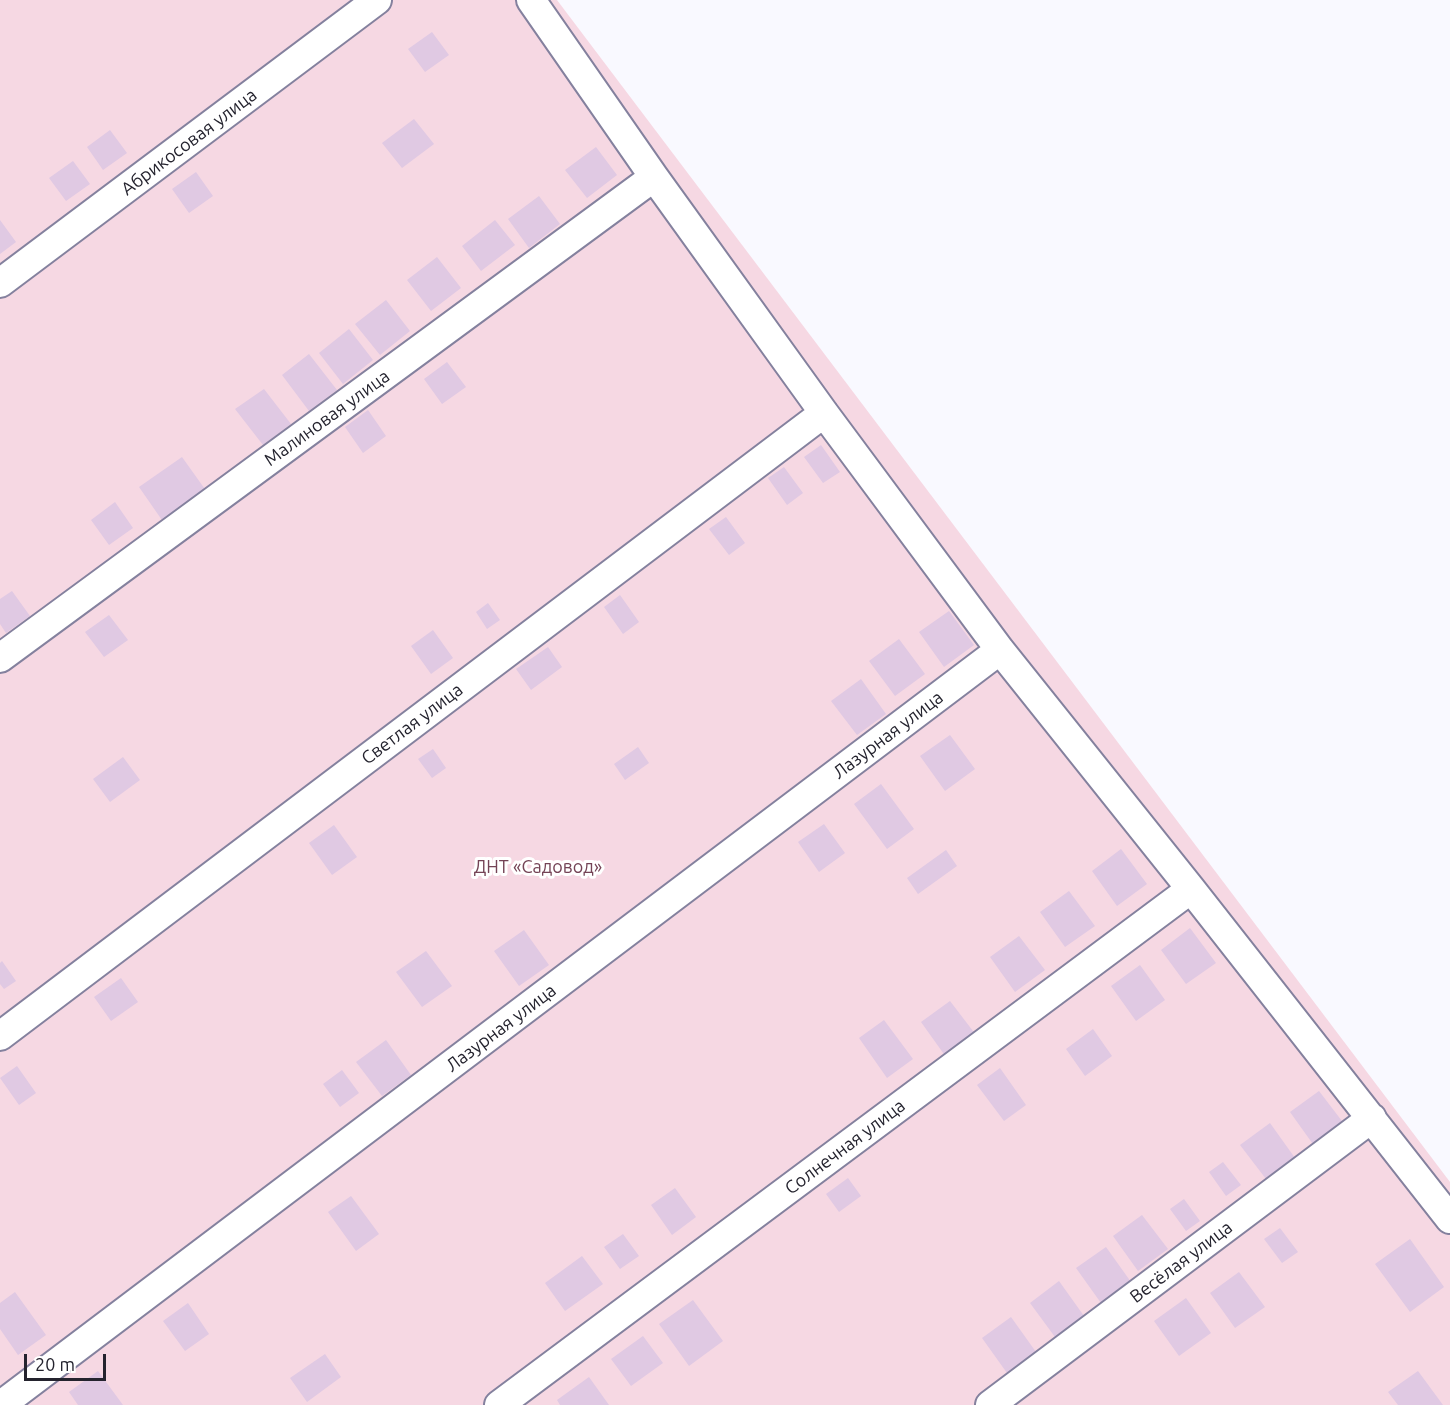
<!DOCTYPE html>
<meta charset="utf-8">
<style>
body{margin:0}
#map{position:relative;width:1450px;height:1405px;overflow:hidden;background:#f9f9ff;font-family:Ubuntu,sans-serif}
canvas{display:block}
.scale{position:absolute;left:24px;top:1354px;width:82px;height:27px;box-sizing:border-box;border:3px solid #24232e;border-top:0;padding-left:8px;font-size:18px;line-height:21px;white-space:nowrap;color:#24232e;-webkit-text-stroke:4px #fff;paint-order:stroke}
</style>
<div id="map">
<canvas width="1450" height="1405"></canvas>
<div class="scale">20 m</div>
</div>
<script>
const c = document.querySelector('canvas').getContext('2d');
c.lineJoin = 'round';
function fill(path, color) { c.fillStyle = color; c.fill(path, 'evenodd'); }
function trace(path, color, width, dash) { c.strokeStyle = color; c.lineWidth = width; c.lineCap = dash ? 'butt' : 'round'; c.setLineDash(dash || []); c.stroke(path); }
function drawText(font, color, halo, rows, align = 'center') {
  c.font = font + ' Ubuntu,sans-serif'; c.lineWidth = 6; c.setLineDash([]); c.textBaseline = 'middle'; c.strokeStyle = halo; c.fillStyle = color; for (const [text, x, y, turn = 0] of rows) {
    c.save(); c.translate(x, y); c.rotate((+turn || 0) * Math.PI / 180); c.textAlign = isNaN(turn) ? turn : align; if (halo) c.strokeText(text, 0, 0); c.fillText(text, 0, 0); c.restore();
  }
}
fill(new Path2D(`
 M0,0H557L1450,1182V1405H0Z`), '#f6d8e3');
fill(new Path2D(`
 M432,32L449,55L425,72L408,49Z
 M414,119L434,144L402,168L382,143Z
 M110,130L127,153L103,170L87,147Z
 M596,147L617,175L587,198L565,170Z
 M73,161L90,184L66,201L49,178Z
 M196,172L213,196L189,213L172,189Z
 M539,196L560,224L529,248L508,219Z
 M0,220L16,242L0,254Z
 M495,220L515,245L481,271L462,246Z
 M437,257L461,288L431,311L407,280Z
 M386,300L410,331L380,355L355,324Z
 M349,329L373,360L343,384L319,353Z
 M309,354L337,390L309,411L282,375Z
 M447,362L466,387L442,404L424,379Z
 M264,389L291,424L263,445L235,409Z
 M368,410L386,436L363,453L345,427Z
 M821,445L840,472L823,483L804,457Z
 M182,457L207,492L164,523L139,487Z
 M784,467L803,493L787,505L768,478Z
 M115,502L133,528L109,545L91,520Z
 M726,517L745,543L729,555L709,529Z
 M12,591L30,616L6,633L0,624V599Z
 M620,595L639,622L623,634L604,607Z
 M488,603L500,620L487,629L476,612Z
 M949,611L974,645L944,667L919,632Z
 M109,615L128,640L104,657L85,632Z
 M433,630L453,658L431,674L411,646Z
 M899,639L925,674L895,696L869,661Z
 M548,647L562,667L531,690L516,669Z
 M861,679L886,714L857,735L831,701Z
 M950,735L975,769L945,791L920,756Z
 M638,747L649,763L625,780L614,764Z
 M433,749L446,768L432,778L418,759Z
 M123,757L140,780L110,802L93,779Z
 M881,784L914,829L887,849L854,804Z
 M824,824L845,853L819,872L798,842Z
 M334,825L357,857L332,875L309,843Z
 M1121,849L1147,884L1117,906L1092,871Z
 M946,850L957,866L918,894L907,878Z
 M1069,891L1095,926L1065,947L1040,912Z
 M1190,928L1216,963L1186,984L1161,950Z
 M524,930L549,965L519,986L494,951Z
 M1019,936L1045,970L1015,992L990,957Z
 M426,951L452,986L422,1007L396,972Z
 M2,961L16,981L4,989L0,984V963Z
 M1140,965L1165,1000L1136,1021L1111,986Z
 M121,978L138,1002L111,1021L94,997Z
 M950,1001L976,1035L946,1057L921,1022Z
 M884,1020L913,1059L887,1078L859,1038Z
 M1093,1029L1112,1056L1085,1076L1066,1049Z
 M386,1040L411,1075L382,1096L356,1062Z
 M17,1066L36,1093L19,1105L0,1078Z
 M1000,1068L1026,1105L1004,1121L977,1085Z
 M342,1070L359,1093L340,1107L323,1084Z
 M1319,1091L1345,1125L1315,1147L1290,1112Z
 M1270,1123L1295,1158L1266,1179L1240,1145Z
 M1223,1162L1241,1185L1226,1196L1209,1172Z
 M848,1178L861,1196L839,1212L826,1194Z
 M675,1188L696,1217L672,1235L651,1205Z
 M351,1196L379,1234L356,1251L328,1212Z
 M1184,1199L1200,1221L1186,1231L1170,1209Z
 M1142,1215L1168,1249L1138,1271L1113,1236Z
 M1280,1228L1298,1252L1282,1263L1264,1239Z
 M623,1234L639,1256L620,1269L604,1247Z
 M1410,1239L1444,1287L1410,1312L1375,1264Z
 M1106,1247L1131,1282L1101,1303L1076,1268Z
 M582,1256L603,1284L565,1311L545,1283Z
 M1239,1272L1265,1307L1235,1328L1210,1293Z
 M1059,1281L1084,1316L1055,1337L1030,1303Z
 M15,1292L46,1335L18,1355L0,1329V1303Z
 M1186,1298L1211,1333L1179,1356L1154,1321Z
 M693,1300L723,1341L689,1366L659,1324Z
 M188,1303L209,1334L185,1351L163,1321Z
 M1011,1317L1036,1352L1007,1373L982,1338Z
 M643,1336L663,1363L631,1386L611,1359Z
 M325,1354L341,1377L307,1402L290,1378Z
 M98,1371L123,1405H78L69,1392Z
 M1418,1371L1443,1405H1398L1388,1392Z
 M589,1377L609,1405H560L557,1400Z`), '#e0c9e3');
const street = new Path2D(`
 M531,0L654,177L824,413L1000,650L1191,889L1450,1219
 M0,283L377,0
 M0,658L654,177
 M0,1036L824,413
 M1,1405L1000,650
 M499,1405L1191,889
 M990,1405L1372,1118`);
trace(street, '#84819e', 32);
trace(street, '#fff', 28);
drawText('18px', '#24232e', '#fff', [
 ["Абрикосовая улица",189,142,-37],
 ["Малиновая улица",327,418,-36],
 ["Светлая улица",412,724,-37],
 ["Лазурная улица",888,735,-37],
 ["Лазурная улица",501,1028,-37],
 ["Солнечная улица",845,1147,-37],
 ["Весёлая улица",1181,1262,-37]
]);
drawText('18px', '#744356', '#fff', [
 ["ДНТ «Садовод»",538,867]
]);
</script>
